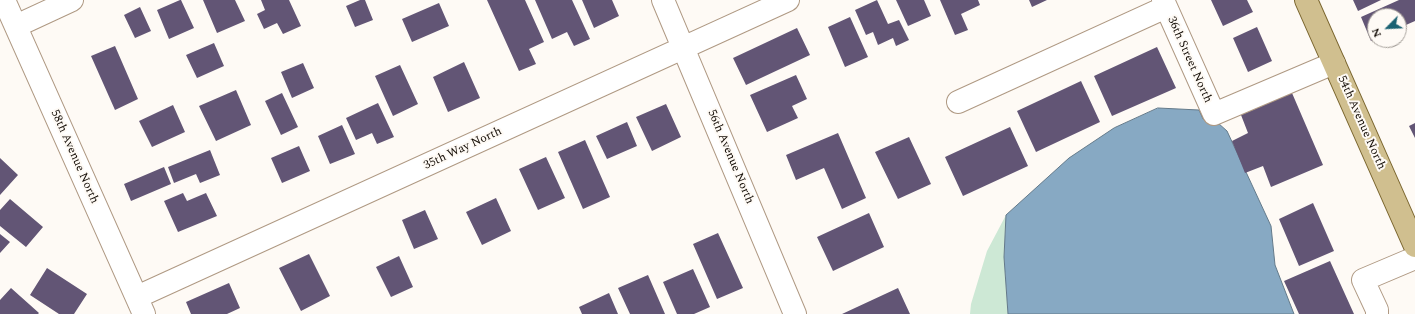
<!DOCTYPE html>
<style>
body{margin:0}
#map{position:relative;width:1415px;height:314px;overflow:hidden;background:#fefaf5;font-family:Spectral,serif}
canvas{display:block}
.north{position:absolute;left:1367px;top:8px;width:40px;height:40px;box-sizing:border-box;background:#fefaf5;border:1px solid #a09b95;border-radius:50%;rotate:246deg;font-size:11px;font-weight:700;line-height:16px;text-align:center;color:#130c05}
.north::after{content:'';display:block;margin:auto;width:14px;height:18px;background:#1b6272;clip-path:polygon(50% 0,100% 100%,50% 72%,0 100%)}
</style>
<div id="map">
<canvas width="1415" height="314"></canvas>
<div class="north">N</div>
</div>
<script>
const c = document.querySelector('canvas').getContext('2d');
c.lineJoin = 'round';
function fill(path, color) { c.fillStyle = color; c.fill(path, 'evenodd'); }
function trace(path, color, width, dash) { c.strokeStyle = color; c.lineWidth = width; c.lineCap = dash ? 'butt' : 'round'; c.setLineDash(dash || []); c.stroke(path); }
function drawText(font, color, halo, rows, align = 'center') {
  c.font = font + ' Spectral,serif'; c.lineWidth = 4; c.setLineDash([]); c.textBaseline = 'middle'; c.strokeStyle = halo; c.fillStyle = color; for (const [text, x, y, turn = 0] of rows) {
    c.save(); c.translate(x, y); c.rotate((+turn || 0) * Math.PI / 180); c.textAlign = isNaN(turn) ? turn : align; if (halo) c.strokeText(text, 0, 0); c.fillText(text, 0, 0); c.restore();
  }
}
fill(new Path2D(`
 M1006,215L1004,257L1008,314H970L971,304L987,251Z`), '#cde8d5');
const water = new Path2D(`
 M1158,108L1199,110L1203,119L1218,123L1227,131L1271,226L1275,265L1294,314H1008L1004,257L1006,215L1069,158L1114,128Z`);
fill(water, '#87a9c3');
trace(water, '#647a8a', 1);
fill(new Path2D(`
 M180,0H181L194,28L169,39L157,10Z
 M203,0H235L245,21L217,33Z
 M261,0H289L301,26L283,34L277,23L264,29L257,14L265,10Z
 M360,0H365L373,20L355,27L346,6Z
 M487,0H525L544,42L529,49L536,64L519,71Z
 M535,0H572L590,39L574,46L567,32L552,39Z
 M582,0H612L619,16L594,28Z
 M877,0L888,24L899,20L909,40L896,46L893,38L878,45L873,32L866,35L855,10Z
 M896,0H924L931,16L908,26Z
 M940,0H978L980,5L961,14L968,30L955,35Z
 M1029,0H1047L1032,7Z
 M1211,0H1247L1253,12L1223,26Z
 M1353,0H1381L1358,11Z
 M1399,0H1415V21L1399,28V16H1375V39L1371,41L1361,17Z
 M439,3L449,26L412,42L402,19Z
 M140,7L151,31L135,38L124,15Z
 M850,17L868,57L845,67L828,27Z
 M1257,27L1272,61L1248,72L1233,38Z
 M797,28L810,55L746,85L733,58Z
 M214,43L224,66L197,78L186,55Z
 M115,46L138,99L115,110L91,56Z
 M1157,47L1176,88L1112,116L1094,76Z
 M464,62L480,98L448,112L433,77Z
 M303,63L314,88L292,98L281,72Z
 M400,65L418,104L393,116L375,76Z
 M796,75L807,99L792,106L798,118L767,132L750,95Z
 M1081,81L1100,122L1036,152L1017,111Z
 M236,90L251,125L216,141L199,106Z
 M282,93L298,127L281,135L265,101Z
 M1292,93L1323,165L1271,187L1263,166L1245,173L1232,141L1248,133L1241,115Z
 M378,103L394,137L377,144L372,133L356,140L346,118Z
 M666,104L681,137L652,151L636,117Z
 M173,105L185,132L152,147L139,121Z
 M627,122L637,146L607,159L596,136Z
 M1415,123V138L1409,126Z
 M342,125L355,154L330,164L318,136Z
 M1010,127L1028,166L963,196L945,157Z
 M838,133L866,198L842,209L824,168L796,180L786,155Z
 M909,137L931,184L898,199L875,152Z
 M585,140L610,197L583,209L558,152Z
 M299,146L310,171L282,183L271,158Z
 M210,150L220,175L200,183L196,174L174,183L168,167Z
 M546,157L565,198L538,210L519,169Z
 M0,158L18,175L0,195Z
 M164,167L171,184L131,201L124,184Z
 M183,193L187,201L206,193L217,216L178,232L164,201Z
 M496,198L511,231L482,245L466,212Z
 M10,199L43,227L26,247L0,226V210Z
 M1313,203L1334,251L1299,266L1279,219Z
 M425,210L438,239L414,249L402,220Z
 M869,213L884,247L833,271L817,237Z
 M718,233L743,288L717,299L693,244Z
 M0,234L10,242L0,253Z
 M309,254L330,296L301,311L279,268Z
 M399,256L413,287L391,297L376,267Z
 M1330,261L1354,314H1299L1284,281Z
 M47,268L87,294L74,314H59L30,295Z
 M693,269L710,307L694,314H677L663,282Z
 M648,275L665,314H630L618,288Z
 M229,283L240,308L227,314H191L186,302Z
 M11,288L39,313L38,314H0V300Z
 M898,288L910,314H842Z
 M609,293L618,314H582L579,307Z`), '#625575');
const minor = new Path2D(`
 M4,0L144,314
 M663,0L795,314
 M1163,0L1214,114L1334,63
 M16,26L72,0
 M958,102L1166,7
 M137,297L788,0
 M1377,314V310L1363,280L1415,258`);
const major = new Path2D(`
 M1306,0L1415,246`);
trace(minor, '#af9983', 24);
trace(major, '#7a652e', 24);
trace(minor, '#fff', 22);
trace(major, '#d0bf8f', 22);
drawText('12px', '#130c05', '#fefaf5', [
 ["36th Street North",1189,60,66],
 ["54th Avenue North",1361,123,66],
 ["35th Way North",463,149,-25],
 ["58th Avenue North",74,157,66],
 ["56th Avenue North",730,157,67]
]);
</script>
